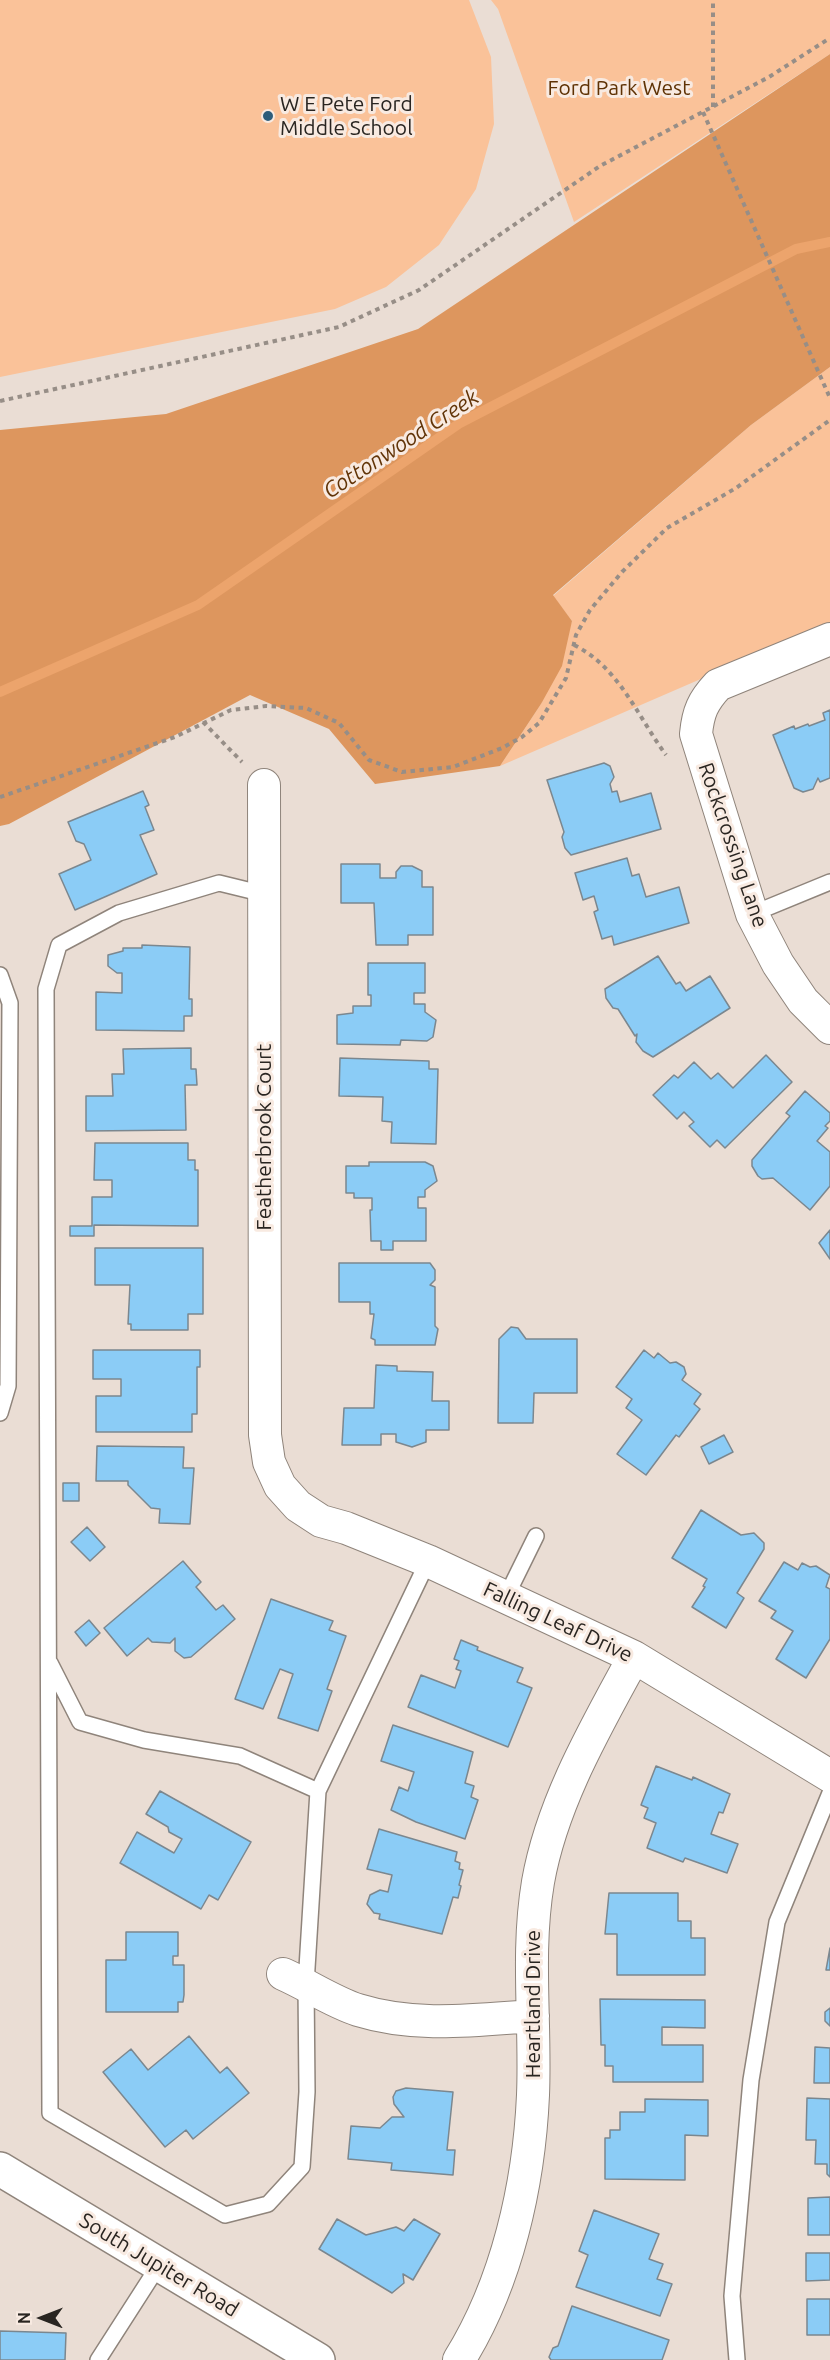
<!DOCTYPE html>
<style>
body{margin:0}
#map{position:relative;width:830px;height:2360px;overflow:hidden;background:#eaddd4;font-family:Ubuntu,sans-serif}
canvas{display:block}
.north{position:absolute;left:12px;top:2288px;width:60px;height:60px;-webkit-text-stroke:4px #f8eae1;paint-order:stroke;rotate:270deg;font-size:16px;font-weight:700;line-height:24px;text-align:center;color:#292521}
.north::after{content:'';display:block;margin:auto;width:21px;height:27px;background:#292521;clip-path:polygon(50% 0,100% 100%,50% 72%,0 100%)}
</style>
<div id="map">
<canvas width="830" height="2360"></canvas>
<div class="north">N</div>
</div>
<script>
const c = document.querySelector('canvas').getContext('2d');
c.lineJoin = 'round';
function fill(path, color) { c.fillStyle = color; c.fill(path, 'evenodd'); }
function trace(path, color, width, dash) { c.strokeStyle = color; c.lineWidth = width; c.lineCap = dash ? 'butt' : 'round'; c.setLineDash(dash || []); c.stroke(path); }
function drawText(font, color, halo, rows, align = 'center') {
  c.font = font + ' Ubuntu,sans-serif'; c.lineWidth = 6; c.setLineDash([]); c.textBaseline = 'middle'; c.strokeStyle = halo; c.fillStyle = color; for (const [text, x, y, turn = 0] of rows) {
    c.save(); c.translate(x, y); c.rotate((+turn || 0) * Math.PI / 180); c.textAlign = isNaN(turn) ? turn : align; if (halo) c.strokeText(text, 0, 0); c.fillText(text, 0, 0); c.restore();
  }
}
fill(new Path2D(`
 M0,0H469L491,57L494,124L476,189L439,245L386,287L335,309L0,377Z
 M491,0H830V54L574,222L498,9Z
 M830,367V623L500,766L541,704L572,621L553,596L751,425Z`), '#fac299');
fill(new Path2D(`
 M830,54V367L751,425L553,595L572,621L562,666L541,704L500,766L375,784L329,729L250,695L9,824L0,826V430L166,414L418,329Z`), '#dd965e');
trace(new Path2D(`
 M0,692L198,605L460,423L796,249L830,242`), '#eca46c', 10);
const building = new Path2D(`
 M830,710V778L820,782L818,778L813,789L803,792L794,788L773,735L794,726L795,729L808,724L809,726L825,720L823,713Z
 M604,763L610,766L614,777L610,784L612,792L617,791L620,802L651,793L661,829L571,855L565,848L562,837L564,832L547,780Z
 M143,791L149,805L145,807L154,830L140,835L157,874L75,910L59,874L91,860L84,844L76,841L68,822Z
 M627,858L632,876L639,874L646,897L679,887L689,923L614,945L612,936L602,939L594,912L598,910L594,896L583,900L575,873Z
 M341,864H380V878H396V872L401,866H412L422,871V887H433V935H408V945H376L374,903H341Z
 M142,945L190,947L189,999H192V1016H184V1031L96,1030V992L122,993V973H117L108,966V955L123,951V948H142Z
 M658,956L676,984L680,982L686,991L710,976L730,1008L653,1057L643,1051L636,1042L637,1034L635,1036L618,1009L613,1008L606,998L605,989Z
 M368,963H425V993H414V1004H425V1012L436,1020L433,1037L427,1041L401,1040L400,1045L337,1044V1015L353,1013V1006H371V995H368Z
 M191,1048V1069H196L197,1085H185L186,1130L86,1131V1096H113L112,1074H124L123,1049Z
 M766,1055L792,1082L725,1148L717,1140L710,1147L689,1126L694,1122L684,1112L677,1119L653,1095L674,1075L678,1078L694,1062L711,1079L718,1073L733,1088Z
 M340,1058L429,1061V1069H438L436,1144L391,1143L392,1122L382,1121L383,1097L339,1096Z
 M805,1091L830,1113V1121L825,1126L828,1128L817,1141L830,1152V1186L810,1210L773,1178L762,1179L758,1176L752,1166V1160L790,1116L786,1113Z
 M95,1143H188V1160H195V1170H198V1226L94,1225V1236H70V1226H92V1197H112V1180H94Z
 M369,1162H425L433,1166L437,1181L425,1190V1197H418V1208H426V1241H393V1250H381V1241H371L370,1210H372V1198H354V1193H346V1166H369Z
 M830,1230V1259L819,1243Z
 M95,1248H203V1314H188V1330H131V1324H128L130,1285H95Z
 M339,1263H430L435,1270V1280L430,1285L435,1287V1326L438,1329L435,1345H375V1340L371,1338L374,1314H370V1302H339Z
 M511,1327L518,1328L526,1339H577V1393H534L533,1423H498L499,1339Z
 M93,1350H200V1367H197V1414H192V1432H96V1396H121V1379H93Z
 M644,1350L654,1358L658,1353L670,1363L676,1362L684,1367L686,1374L682,1380L701,1394L694,1404L700,1409L679,1437L676,1435L646,1475L617,1454L642,1420L626,1408L632,1399L616,1387Z
 M376,1365L397,1366V1371L433,1372L432,1401H449V1430H426V1442L412,1447L396,1442V1434H381V1445H342L344,1408H374Z
 M724,1435L733,1452L709,1464L701,1447Z
 M97,1446L184,1447L183,1468H194L190,1524L159,1523L160,1509L151,1508L128,1485V1481H96Z
 M63,1483H79V1501H63Z
 M701,1510L741,1535L754,1533L764,1543V1549L737,1593L744,1598L726,1628L692,1607L705,1587L703,1586L707,1579L672,1558Z
 M87,1527L105,1547L90,1561L71,1542Z
 M183,1561L201,1582L196,1587L216,1610L223,1605L235,1619L191,1657L184,1658L175,1651V1638L170,1643L152,1642L148,1638L127,1656L104,1628Z
 M784,1562L798,1570L802,1563L810,1567L816,1566L830,1575L826,1587L830,1589V1639L806,1678L776,1659L793,1631L771,1618L776,1611L759,1601Z
 M271,1599L333,1621L329,1630L346,1636L327,1689L332,1691L318,1731L278,1718L293,1674L280,1669L263,1709L235,1699Z
 M89,1620L100,1633L86,1646L75,1632Z
 M461,1640L478,1647L477,1650L523,1668L517,1682L532,1688L508,1747L408,1707L421,1675L455,1688L461,1671L456,1669L459,1661L454,1659Z
 M393,1725L473,1752L465,1783L474,1786L471,1797L478,1800L465,1839L416,1822L391,1810L399,1787L408,1791L414,1772L381,1761Z
 M656,1766L692,1780L693,1777L730,1794L723,1813L719,1812L711,1834L738,1844L727,1873L685,1858L683,1862L647,1848L656,1823L644,1818L648,1808L641,1805Z
 M160,1791L251,1842L218,1900L209,1895L201,1909L120,1863L137,1832L174,1853L182,1839L169,1832L168,1827L146,1814Z
 M379,1829L457,1852L455,1861L460,1863L459,1869L463,1870L459,1885L461,1886L458,1898L453,1897L442,1934L379,1919L380,1914L374,1913L367,1904L370,1895L380,1890L388,1892L392,1875L367,1869Z
 M609,1893H678V1921H691V1938H705V1975H617V1934H605Z
 M126,1932H178V1956H173V1965H184V1995L183,2002H178V2012H106V1960H126Z
 M830,1948V1970H826Z
 M600,1999L705,2000V2028L662,2027V2045H703V2082H613V2066H605V2045H601Z
 M830,2008V2026L825,2021V2012Z
 M189,2036L220,2073L227,2067L249,2093L193,2139L186,2130L165,2147L103,2072L131,2049L148,2070Z
 M815,2047L830,2048V2083H814Z
 M406,2088L453,2092L447,2150H455L453,2175L391,2170L392,2163L348,2159L351,2126L380,2128L392,2117H404L394,2104L393,2097L396,2091Z
 M807,2098L830,2099V2177L827,2174V2164H815L816,2140H806Z
 M645,2099L708,2100V2136L685,2135V2180L605,2179V2138H610V2130H620V2112H645Z
 M830,2197V2235H808V2198Z
 M594,2210L659,2234L649,2259L663,2264L657,2279L672,2284L660,2316L576,2287L588,2255L579,2251Z
 M337,2219L366,2235L396,2227L404,2231L414,2219L440,2234L413,2280L403,2274L404,2283L392,2293L319,2249Z
 M806,2253H830V2280L806,2281Z
 M807,2299H830V2335H807Z
 M572,2306L669,2340L662,2360H551L549,2357L553,2348L558,2346Z
 M0,2331L66,2333L65,2360H0Z`);
fill(building, '#8bccf6');
trace(building, '#7b878f', 1.5);
const lane = new Path2D(`
 M264,894L219,883L119,913L59,945L46,989L50,2113L225,2215L268,2204L302,2167L307,2092L306,1984L318,1791L428,1561
 M752,914L830,882
 M0,975L10,1003L8,1386L0,1413
 M506,1597L536,1536
 M50,1663L80,1722L144,1740L240,1756L318,1791
 M98,2360L159,2265
 M737,2360L732,2296L751,2080L777,1922L830,1793`);
const street = new Path2D(`
 M830,639L718,685C703,701 698,712 696,734L752,914L778,964L803,1001L830,1028
 M264,785L265,1435L269,1462L280,1486L298,1506L321,1521L346,1528L428,1561L634,1657L830,1776
 M283,1974C308,1985 333,2002 358,2010C416,2028 474,2020 533,2016
 M459,2360C507,2283 529,2185 533,2095C536,2024 526,1953 538,1882C552,1802 596,1727 634,1657`);
const secondary = new Path2D(`
 M0,2169L318,2360`);
trace(lane, '#8f847b', 18);
trace(street, '#8f847b', 34);
trace(secondary, '#8f847b', 36);
trace(new Path2D(`
 M713,107V0
 M703,112L830,398
 M0,401L339,327L419,290L600,166L769,77L830,38
 M574,645C619,667 638,717 666,755
 M203,722L242,762
 M0,797L175,737L231,710L266,706L306,708L339,723L369,760L402,772L453,767L502,748L522,737L539,723L566,678L576,635L590,610L622,572L667,528L736,488L830,420`), '#978e87', 4, [4.5, 4.5]);
trace(lane, '#fff', 15);
trace(street, '#fff', 32);
trace(secondary, '#fff', 33);
for (const [x, y, r, color] of [
 [268,116,6,"#2d5d7b"]
]) { const dot = new Path2D(); dot.arc(x, y, r, 0, 2 * Math.PI); c.fillStyle = color; c.fill(dot); trace(dot, '#f8eae1', 2); }
drawText('21px', '#5f3204', '#f8eae1', [
 ["Ford Park West",619,88]
]);
drawText('21px', '#292521', '#f8eae1', [
 ["W E Pete Ford",280,104],
 ["Middle School",280,128]
], 'left');
drawText('21px', '#292521', '#f8eae1', [
 ["Rockcrossing Lane",733,845,71],
 ["Featherbrook Court",264,1137,-90],
 ["Falling Leaf Drive",558,1622,25],
 ["Heartland Drive",533,2004,-90],
 ["South Jupiter Road",159,2265,31]
]);
drawText('italic 22px', '#623407', '#f8eae1', [
 ["Cottonwood Creek",401,444,-33]
]);
</script>
